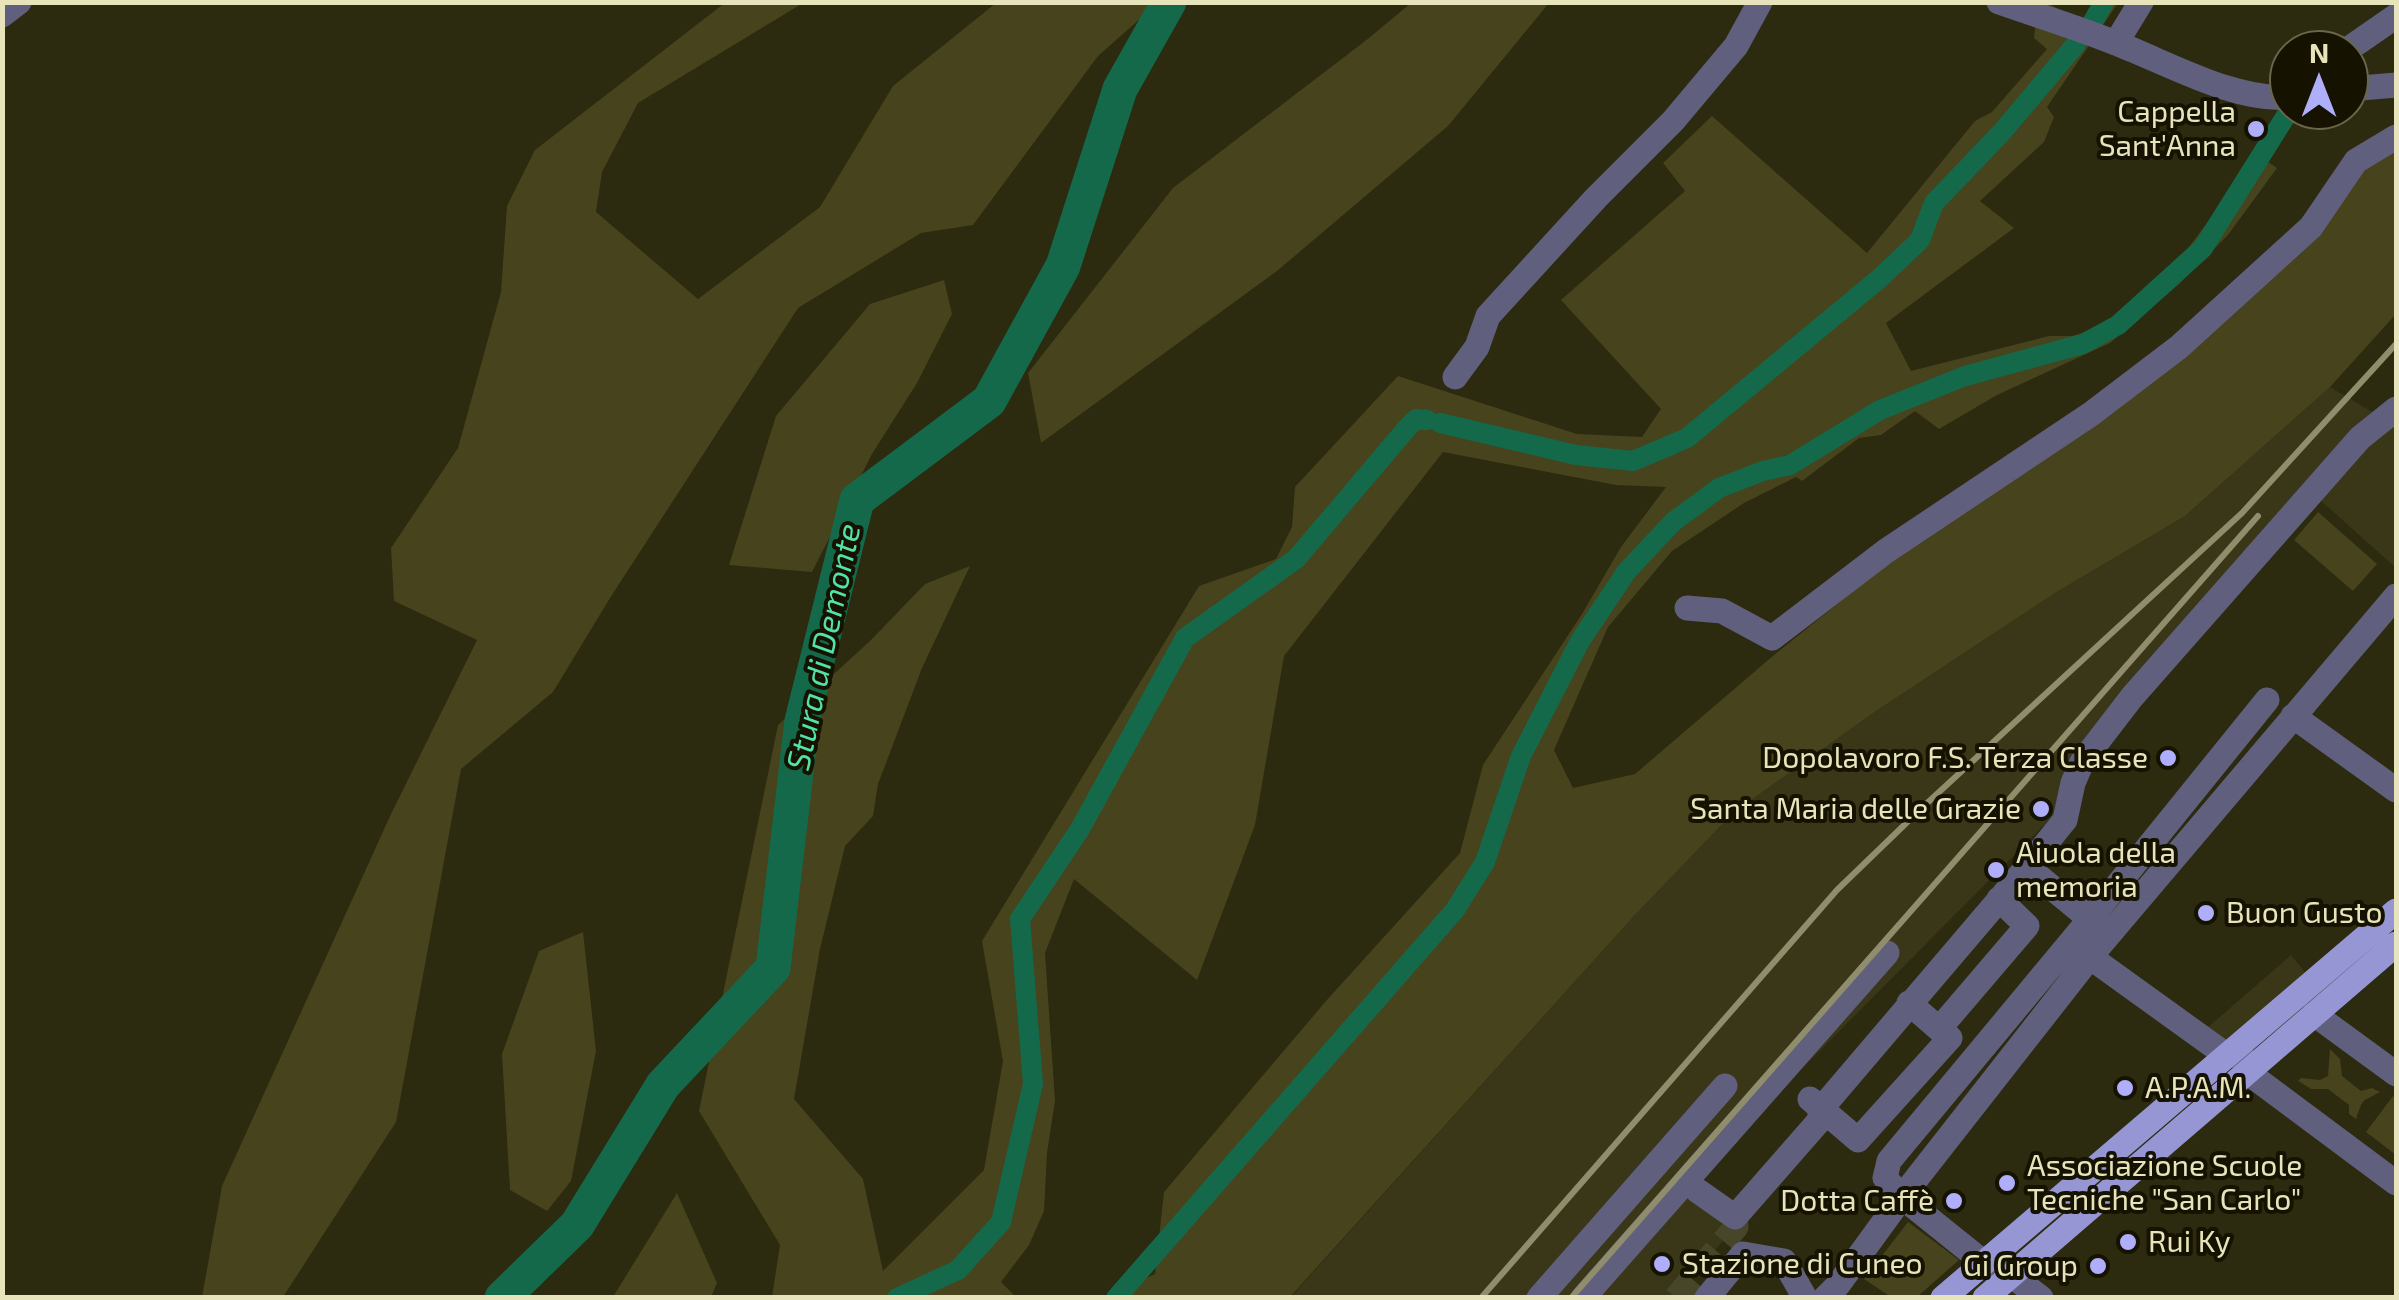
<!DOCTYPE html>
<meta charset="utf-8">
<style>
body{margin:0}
#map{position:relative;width:2399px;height:1300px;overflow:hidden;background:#2c2a0f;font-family:"Exo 2",sans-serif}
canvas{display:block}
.frame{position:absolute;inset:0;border:5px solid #e7e4bc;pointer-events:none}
.north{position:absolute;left:2269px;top:30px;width:100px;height:100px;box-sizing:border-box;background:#151200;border:2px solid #69664b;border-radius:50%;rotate:0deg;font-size:28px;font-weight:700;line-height:40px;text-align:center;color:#e7e4bc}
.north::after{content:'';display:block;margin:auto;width:35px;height:45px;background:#afaefa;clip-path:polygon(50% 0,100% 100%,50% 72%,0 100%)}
</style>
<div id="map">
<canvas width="2399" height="1300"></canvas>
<div class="frame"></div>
<div class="north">N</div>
</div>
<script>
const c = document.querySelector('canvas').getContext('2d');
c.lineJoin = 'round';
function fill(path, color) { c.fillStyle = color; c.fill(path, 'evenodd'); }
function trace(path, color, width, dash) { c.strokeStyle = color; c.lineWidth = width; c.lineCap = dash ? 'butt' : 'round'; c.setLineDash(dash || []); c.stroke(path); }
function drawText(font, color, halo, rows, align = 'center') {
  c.font = font + ' "Exo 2",sans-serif'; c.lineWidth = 8; c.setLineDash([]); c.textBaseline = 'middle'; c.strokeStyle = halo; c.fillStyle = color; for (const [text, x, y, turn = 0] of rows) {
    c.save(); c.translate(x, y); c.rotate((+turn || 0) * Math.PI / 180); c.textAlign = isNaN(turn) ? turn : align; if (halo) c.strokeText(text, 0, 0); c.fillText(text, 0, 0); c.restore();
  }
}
fill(new Path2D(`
 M2330,387L2379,416L2076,752L2063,806L1761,1110L1689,1194L1732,1231L1673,1297L1290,1298L1634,916L1733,813L1876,711L2055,593L2185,516Z
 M2396,419V568L2320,500L2391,420Z
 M2291,955L2309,977L2224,1042L2206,1029Z`), '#3a3718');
fill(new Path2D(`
 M726,2L803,3L638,103L602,172L596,212L698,299L820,207L893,86L996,3H1158L1098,56L973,225L921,233L798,308L610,598L553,692L461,769L396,1122L283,1297H202L222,1186L391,814L477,640L394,601L391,548L458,448L501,292L507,206L535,150Z
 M1411,3H1549L1448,126L1277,271L1041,443L1028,373L1173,188L1369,38Z
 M2015,3H2047L2082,21L2095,3H2118L2047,107L2054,117L2044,142L1980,201L2014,228L1886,323L1911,371L2049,336H2072L2102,327L2165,279L2258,155L2277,168L2228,235L2178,285L2110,343L1997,395L1939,429L1915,411L1881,435L1859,438L1802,481L1796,477L1744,503L1672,551L1608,627L1554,750L1573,788L1635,774L1774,655L1923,535L2128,399L2373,155L2396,140V314L2330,387L2185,516L2055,593L1876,711L1733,813L1634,916L1290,1297H1104L1155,1274L1164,1192L1326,1001L1460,853L1483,765L1582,614L1621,547L1666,487L1616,485L1443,452L1284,656L1255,825L1197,980L1074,879L1045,953L1055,1101L1047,1153L1044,1211L1029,1245L1001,1282L1016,1297H772L780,1245L699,1111L778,725L870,641L925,584L970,566L922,668L878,784L873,816L845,846L820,949L794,1099L863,1179L883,1271L984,1170L1003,1061L982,941L1199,586L1276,559L1292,527L1295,487L1398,376L1577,434L1642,437L1661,409L1561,300L1685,191L1663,163L1712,116L1867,253L1975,121L1992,112L2047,49L2034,38L2037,9Z
 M944,280L952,314L917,383L872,454L812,572L729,565L776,416L870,304Z
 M2318,512L2377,564L2353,591L2294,540Z
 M583,932L596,1051L571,1181L547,1211L510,1190L502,1054L539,951Z
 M2330,1049L2340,1059L2342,1076L2361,1091L2372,1088L2380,1092C2361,1103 2364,1096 2356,1119L2349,1114V1105L2328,1089H2311L2298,1081L2301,1078L2320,1080L2328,1076Z
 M2393,1096L2396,1099V1155L2366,1132Z
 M677,1193L717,1283L711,1297H613Z
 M1908,1222L1959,1260L1917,1297H1891L1864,1279Z`), '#47431d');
trace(new Path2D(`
 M2091,25L2104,2
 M1440,423L1576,455L1633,461L1687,438L1880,278L1920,240L1934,203L2002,132L2076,44
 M897,1298L958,1270L1001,1222L1033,1084L1020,919L1080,829L1185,638L1296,559L1407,428L1416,419L1427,420
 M1116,1298L1455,910L1485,862L1521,756L1580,641L1627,571L1673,522L1719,488L1763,471L1790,465L1880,410L1965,376L2083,344L2118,325L2203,248L2289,111`), '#15694b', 20);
trace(new Path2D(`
 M502,1298L577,1225L663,1085L773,968L802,721L857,500L989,401L1063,266L1120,89L1169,2`), '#15694b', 35);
trace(new Path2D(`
 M1676,1298L1736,1227L1735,1217`), '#484629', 25, [25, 12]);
trace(new Path2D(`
 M1999,2C2039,16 2079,28 2118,44C2168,63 2236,102 2289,97
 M2,15L19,2
 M2116,43L2141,2
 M2347,50L2396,16
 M2349,89L2396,85
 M1455,377L1477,347L1488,316L1596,198L1673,121L1736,46L1760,2
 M1687,608L1722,611L1772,638L1886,551L2091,414L2179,347L2311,227L2356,161L2396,137
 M2293,716L2396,790
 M2027,867L2065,820L2073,783L2082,762L2132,697L2360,438L2396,409
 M2090,919L2267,700
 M2090,957L2226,1055
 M1909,1003L1939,1029L2027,926L1999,899
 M2314,1014L2396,1074
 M2242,1056L2247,1072L2396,1183
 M1810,1099L1858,1140L1950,1038L1939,1029
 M1698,1191L1735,1217L1819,1121L1821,1109L2027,867L2090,919L1889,1161L1885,1178L1902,1197L1983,1262L2011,1275L2041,1298
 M1539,1298L1725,1086
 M1583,1298L1887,953
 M1707,1298L1743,1254L1784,1261L1805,1298
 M1825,1298L1838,1285L1902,1197L2090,957L2396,596`), '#60607e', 25);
trace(new Path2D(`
 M1943,1298L2396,911
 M1985,1298L2396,944`), '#9696d4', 25);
trace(new Path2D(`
 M1481,1298L1837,890L1925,805L2242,513L2396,344
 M1571,1298L2258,516`), '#8f8d6b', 6);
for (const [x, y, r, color] of [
 [2256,129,10,"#afaefa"],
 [2168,758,10,"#afaefa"],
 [2041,809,10,"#afaefa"],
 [1996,870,10,"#afaefa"],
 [2206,913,10,"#afaefa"],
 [2125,1088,10,"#afaefa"],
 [2007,1183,10,"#afaefa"],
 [1954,1201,10,"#afaefa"],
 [2128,1242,10,"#afaefa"],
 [1662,1264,10,"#afaefa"],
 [2098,1266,10,"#afaefa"]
]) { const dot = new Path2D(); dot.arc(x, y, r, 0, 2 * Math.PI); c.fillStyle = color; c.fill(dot); trace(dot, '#151200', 4); }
drawText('30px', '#e7e4bc', '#151200', [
 ["Cappella",2236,112,"right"],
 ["Sant'Anna",2236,146,"right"],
 ["Dopolavoro F.S. Terza Classe",2148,758,"right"],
 ["Santa Maria delle Grazie",2021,809,"right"],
 ["Aiuola della",2016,853],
 ["memoria",2016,887],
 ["Buon Gusto",2226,913],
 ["A.P.A.M.",2145,1088],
 ["Associazione Scuole",2027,1166],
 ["Tecniche \"San Carlo\"",2027,1200],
 ["Dotta Caffè",1934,1201,"right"],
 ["Rui Ky",2148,1242],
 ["Stazione di Cuneo",1682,1264],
 ["Gi Group",2078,1266,"right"]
], 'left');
drawText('italic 32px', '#53e1aa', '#151200', [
 ["Stura di Demonte",824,647,-78]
]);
</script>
